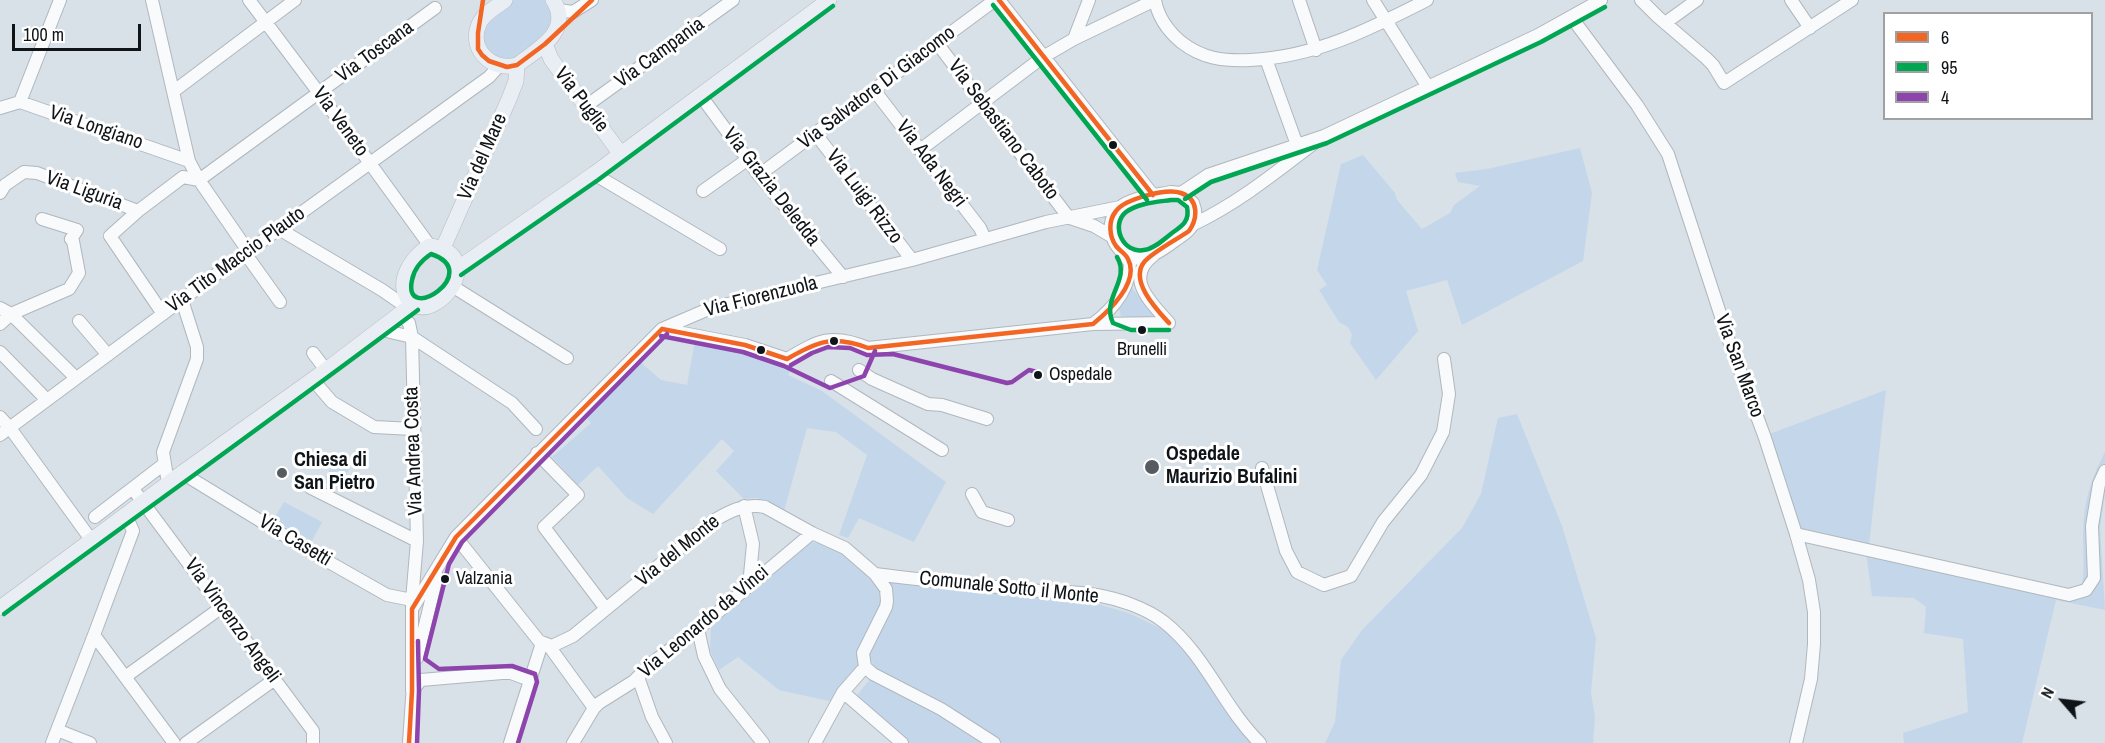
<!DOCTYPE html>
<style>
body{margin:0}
#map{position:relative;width:2105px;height:743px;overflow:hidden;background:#d8e0e8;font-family:"Archivo Narrow",sans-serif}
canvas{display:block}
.legend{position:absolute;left:1883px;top:12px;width:210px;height:108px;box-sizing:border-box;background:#fff;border:2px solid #9fa1a3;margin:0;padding:8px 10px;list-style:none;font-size:18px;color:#0f1418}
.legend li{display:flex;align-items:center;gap:12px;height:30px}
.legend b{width:30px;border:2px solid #9fa1a3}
.north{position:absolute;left:2033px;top:671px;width:60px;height:60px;-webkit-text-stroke:4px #fff;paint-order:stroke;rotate:298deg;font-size:16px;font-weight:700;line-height:24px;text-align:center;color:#0f1418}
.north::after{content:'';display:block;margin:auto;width:21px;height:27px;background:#0f1418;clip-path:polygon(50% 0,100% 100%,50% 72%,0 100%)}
.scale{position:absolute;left:12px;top:24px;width:129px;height:27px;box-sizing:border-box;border:3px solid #0f1418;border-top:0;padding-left:8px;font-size:18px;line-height:21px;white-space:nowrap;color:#0f1418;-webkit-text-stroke:4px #fff;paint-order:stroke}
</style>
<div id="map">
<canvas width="2105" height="743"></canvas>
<ul class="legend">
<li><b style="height:8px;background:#f26522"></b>6</li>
<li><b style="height:8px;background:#00a651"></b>95</li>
<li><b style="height:8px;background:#8e44ad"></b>4</li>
</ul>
<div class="north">N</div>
<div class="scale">100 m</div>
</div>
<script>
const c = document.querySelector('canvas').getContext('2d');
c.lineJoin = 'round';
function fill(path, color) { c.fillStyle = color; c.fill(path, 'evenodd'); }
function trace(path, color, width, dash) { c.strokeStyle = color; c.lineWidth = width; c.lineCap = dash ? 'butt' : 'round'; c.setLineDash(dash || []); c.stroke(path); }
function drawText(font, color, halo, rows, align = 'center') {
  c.font = font + ' "Archivo Narrow",sans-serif'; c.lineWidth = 6; c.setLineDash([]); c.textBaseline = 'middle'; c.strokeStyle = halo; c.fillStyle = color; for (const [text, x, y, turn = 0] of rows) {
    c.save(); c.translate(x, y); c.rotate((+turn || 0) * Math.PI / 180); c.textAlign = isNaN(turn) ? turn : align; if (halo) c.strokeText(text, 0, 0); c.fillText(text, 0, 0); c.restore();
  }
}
fill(new Path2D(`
 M514,0H546L551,4L553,29L514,61H500L483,47L485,22Z
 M1580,148L1592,193L1583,261L1462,325L1447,280L1406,291L1418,331L1376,380L1350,343L1352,335L1348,327L1339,322L1319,290L1327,285L1317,270L1341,164L1363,155L1395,193L1397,200L1422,229L1450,213L1454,205L1480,186L1458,182L1455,173L1487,169Z
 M1132,288L1156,316L1133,318L1121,316L1119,309L1129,289Z
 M695,341L756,353L792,367L788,375L822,391L946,482L914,542L859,518L848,538L839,535L867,455L836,432L807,428L784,511L757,498L744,499L716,471L734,451L722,439L653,514L627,498L598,466L578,485L552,457L591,423L585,416L638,360L661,380L687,385Z
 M1886,390L1869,546L2064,591L2082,586C2085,568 2083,552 2083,534C2083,504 2091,478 2105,452V493L2100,528L2105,610L2056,600L2022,743H1904L1903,733L1968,712L1963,639L1924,633L1926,607L1914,598L1872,596L1866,553L1800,529L1767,435Z
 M1517,414L1562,526L1596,638L1591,693L1595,717L1593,743H1325L1335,722L1341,660L1362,630L1462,528L1481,494L1498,418Z
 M335,459L350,467L338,490L323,482Z
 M284,502L322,522L312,541L273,520Z
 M812,542C840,546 856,563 874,584L883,579L1095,603L1131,614L1164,630L1192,658L1254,743H906L855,698L877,670L869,658L833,702L779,690L738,657L719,670L710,650L711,627Z`), '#c4d7ea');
const minor = new Path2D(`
 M152,0L189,161L199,180L248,251
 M249,0L319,93L430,246
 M999,0L1153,195
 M1299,0L1316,50
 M1373,0L1428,87
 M1641,0L1658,17L1706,58L1713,65L1724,83L1852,0
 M1791,0L1810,28
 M558,10L573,12L592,0
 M1572,18L1637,105L1668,154L1729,341L1765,438L1796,534L1809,580L1814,612V644L1811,679L1796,743
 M1665,23L1697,0
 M1074,39L1089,0
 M937,43L1069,218
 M1266,59L1297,145
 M874,90L980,228L985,239
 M174,91L295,0
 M701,96L759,175L843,277
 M20,102L189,161
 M586,106L733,0
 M0,108L20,102L60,0
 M815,133L912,260
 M920,150L1043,57L1074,39L1155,0C1158,17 1168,31 1181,42C1203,59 1223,61 1250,60C1315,57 1370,29 1427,0
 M594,174L720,249
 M759,175L995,0
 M703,191L748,159
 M1171,192L1181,193L1193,203C1199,218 1194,228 1180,237C1170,244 1157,255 1145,258C1118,263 1099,227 1119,208C1131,197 1156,195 1171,192Z
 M0,193L5,185L24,172L37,173L138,211L183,177L199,180L435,8
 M1181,193L1208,175L1324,136L1538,35L1601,0
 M138,211L110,236L163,314
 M1070,218L1094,226L1111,236
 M1194,224C1238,203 1275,173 1313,144
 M279,229L382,290L408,308
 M245,253L280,302
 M1154,255C1123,278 1151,302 1169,323
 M452,286L567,358
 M0,308L11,314L76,378
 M400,314L409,323L412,337L417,541L412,600V691
 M79,321L108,355
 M0,324L11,314L69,289L79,273L73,241L71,239L77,230L42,219
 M1093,324C1113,309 1130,290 1130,263L1123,253
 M382,328L390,332L412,337L512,403L536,429
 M662,329L745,345L787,359C819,340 832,333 868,348L1093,324L1169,323
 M0,352L47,400
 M313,353L326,370
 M859,370L872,379L928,404L942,405L987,419
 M313,380L332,402L374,427L413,429
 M831,381L942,450
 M0,417L10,428L92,541
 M0,435L218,273L489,77L499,66
 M537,453L578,495L544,527L606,609
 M1262,468L1286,551L1297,572L1324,585L1351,576L1383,522L1421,475L1443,432L1449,394L1444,359
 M182,473L313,553L387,595L412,600
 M168,483L163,452L197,359V347L182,300
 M311,488L417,541
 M133,489L313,731V743
 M972,494L982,512L1008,520
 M744,506L753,544L749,585
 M95,517L164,464
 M1796,534L2069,595L2086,590L2094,578L2092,526L2099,484L2105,471
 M456,537L539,641L552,646L573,636L713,521C730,511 745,503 765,507L812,533L845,548L875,574L886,589L887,601L886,607L863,653L865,667L873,674L941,709L994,743
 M875,574C926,581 977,585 1029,590C1051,593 1075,590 1097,595C1119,599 1146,608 1164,622C1206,655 1223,707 1260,743
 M412,609L456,537L662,329L711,308L912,260L1046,222L1120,207
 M698,629L704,656L720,689L763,743
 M94,635L174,743
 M549,646L594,708
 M417,658L437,576
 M125,677L222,607
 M638,677L652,717L666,743
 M412,691L421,680L502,673H511L530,680
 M843,692L902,743
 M57,730L90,743
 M52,743L94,635L133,531L126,515
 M186,743L275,679
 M409,743L413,684
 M510,743L542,643
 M573,743L594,708L599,703L634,681L653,662L698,629L812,533
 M815,743L843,692L865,667`);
const major = new Path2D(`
 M505,0C497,7 485,12 480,22C467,48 491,72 517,65C538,49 573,31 553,0
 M545,44L551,59L620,153
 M430,246C489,254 437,324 412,303C392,286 412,255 430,246Z
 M443,248L509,99L516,81L517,65
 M457,269L594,174L829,0
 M0,608L182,473L326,370L413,304`);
trace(minor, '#b0b7bd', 14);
trace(major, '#b8bcc0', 16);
trace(minor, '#f9fafc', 12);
trace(major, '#e9eef4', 15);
trace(new Path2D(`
 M483,0L478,33V49L482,55L489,61L507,67L517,65L545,44L592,0
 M999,0L1153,195
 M662,329L745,345L787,359
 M787,359C818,341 833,335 868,348L1093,324C1109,311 1140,282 1128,259C1126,254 1120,251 1116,246C1109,236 1108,221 1116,211C1125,199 1166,188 1181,193C1199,199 1198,218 1189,231C1176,240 1156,250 1145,261C1128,280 1157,310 1169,323
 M409,743L412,691V609L456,537L662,329`), '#f26522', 4.5);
trace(new Path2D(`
 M993,5L1147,200
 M1185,199L1211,182L1327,143L1541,42L1605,7
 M1171,200H1178L1187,207C1190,221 1182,226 1172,233C1164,239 1154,249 1144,250C1123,254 1110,225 1126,212C1138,203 1157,202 1171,200Z
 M431,254C485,272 402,326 412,280C414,269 422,260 431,254Z
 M1117,257C1131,280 1101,298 1113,323L1131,330H1169
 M461,275L598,180L833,6
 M4,614C142,512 281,413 418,310`), '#00a651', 4.5);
trace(new Path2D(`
 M661,336L743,352L784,366L830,388L864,376L875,351
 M791,365L812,353L828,347L850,348L867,355L893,354L1007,383L1012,382L1029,370L1037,372L1038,377
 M417,743L419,691L418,641
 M518,743L537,682L535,674L512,666L439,669L425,659L449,564L462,542L667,334`), '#8e44ad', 4.5);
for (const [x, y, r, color] of [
 [1113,145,5,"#0f1418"],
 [1142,330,5,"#0f1418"],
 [834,341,5,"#0f1418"],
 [761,350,5,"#0f1418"],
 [1038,375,5,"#0f1418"],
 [1152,467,8,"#555b61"],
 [282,473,6,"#555b61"],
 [445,579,5,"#0f1418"]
]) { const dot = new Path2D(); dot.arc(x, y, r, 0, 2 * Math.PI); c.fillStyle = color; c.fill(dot); trace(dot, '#fff', 2); }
drawText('18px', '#0f1418', '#fff', [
 ["Brunelli",1142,350,"center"],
 ["Ospedale",1049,375],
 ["Valzania",456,579]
], 'left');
drawText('20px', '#0f1418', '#fff', [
 ["Via Toscana",375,52,-36],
 ["Via Campania",660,53,-36],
 ["Via Salvatore Di Giacomo",877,88,-37],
 ["Via Puglie",581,100,53],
 ["Via Veneto",340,122,54],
 ["Via Longiano",96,128,19],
 ["Via Sebastiano Caboto",1003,130,53],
 ["Via del Mare",483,157,-66],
 ["Via Ada Negri",931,164,53],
 ["Via Grazia Deledda",771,187,52],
 ["Via Liguria",84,191,20],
 ["Via Luigi Rizzo",864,197,53],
 ["Via Tito Maccio Plauto",236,260,-36],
 ["Via Fiorenzuola",761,297,-14],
 ["Via San Marco",1739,366,70],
 ["Via Andrea Costa",414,451,-92],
 ["Via Casetti",295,541,31],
 ["Via del Monte",678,551,-39],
 ["Comunale Sotto il Monte",1009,588,6],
 ["Via Vincenzo Angeli",232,621,54],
 ["Via Leonardo da Vinci",704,622,-40]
]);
drawText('bold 20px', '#0f1418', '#fff', [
 ["Ospedale",1166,455],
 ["Maurizio Bufalini",1166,478],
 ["Chiesa di",294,461],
 ["San Pietro",294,484]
], 'left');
</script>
